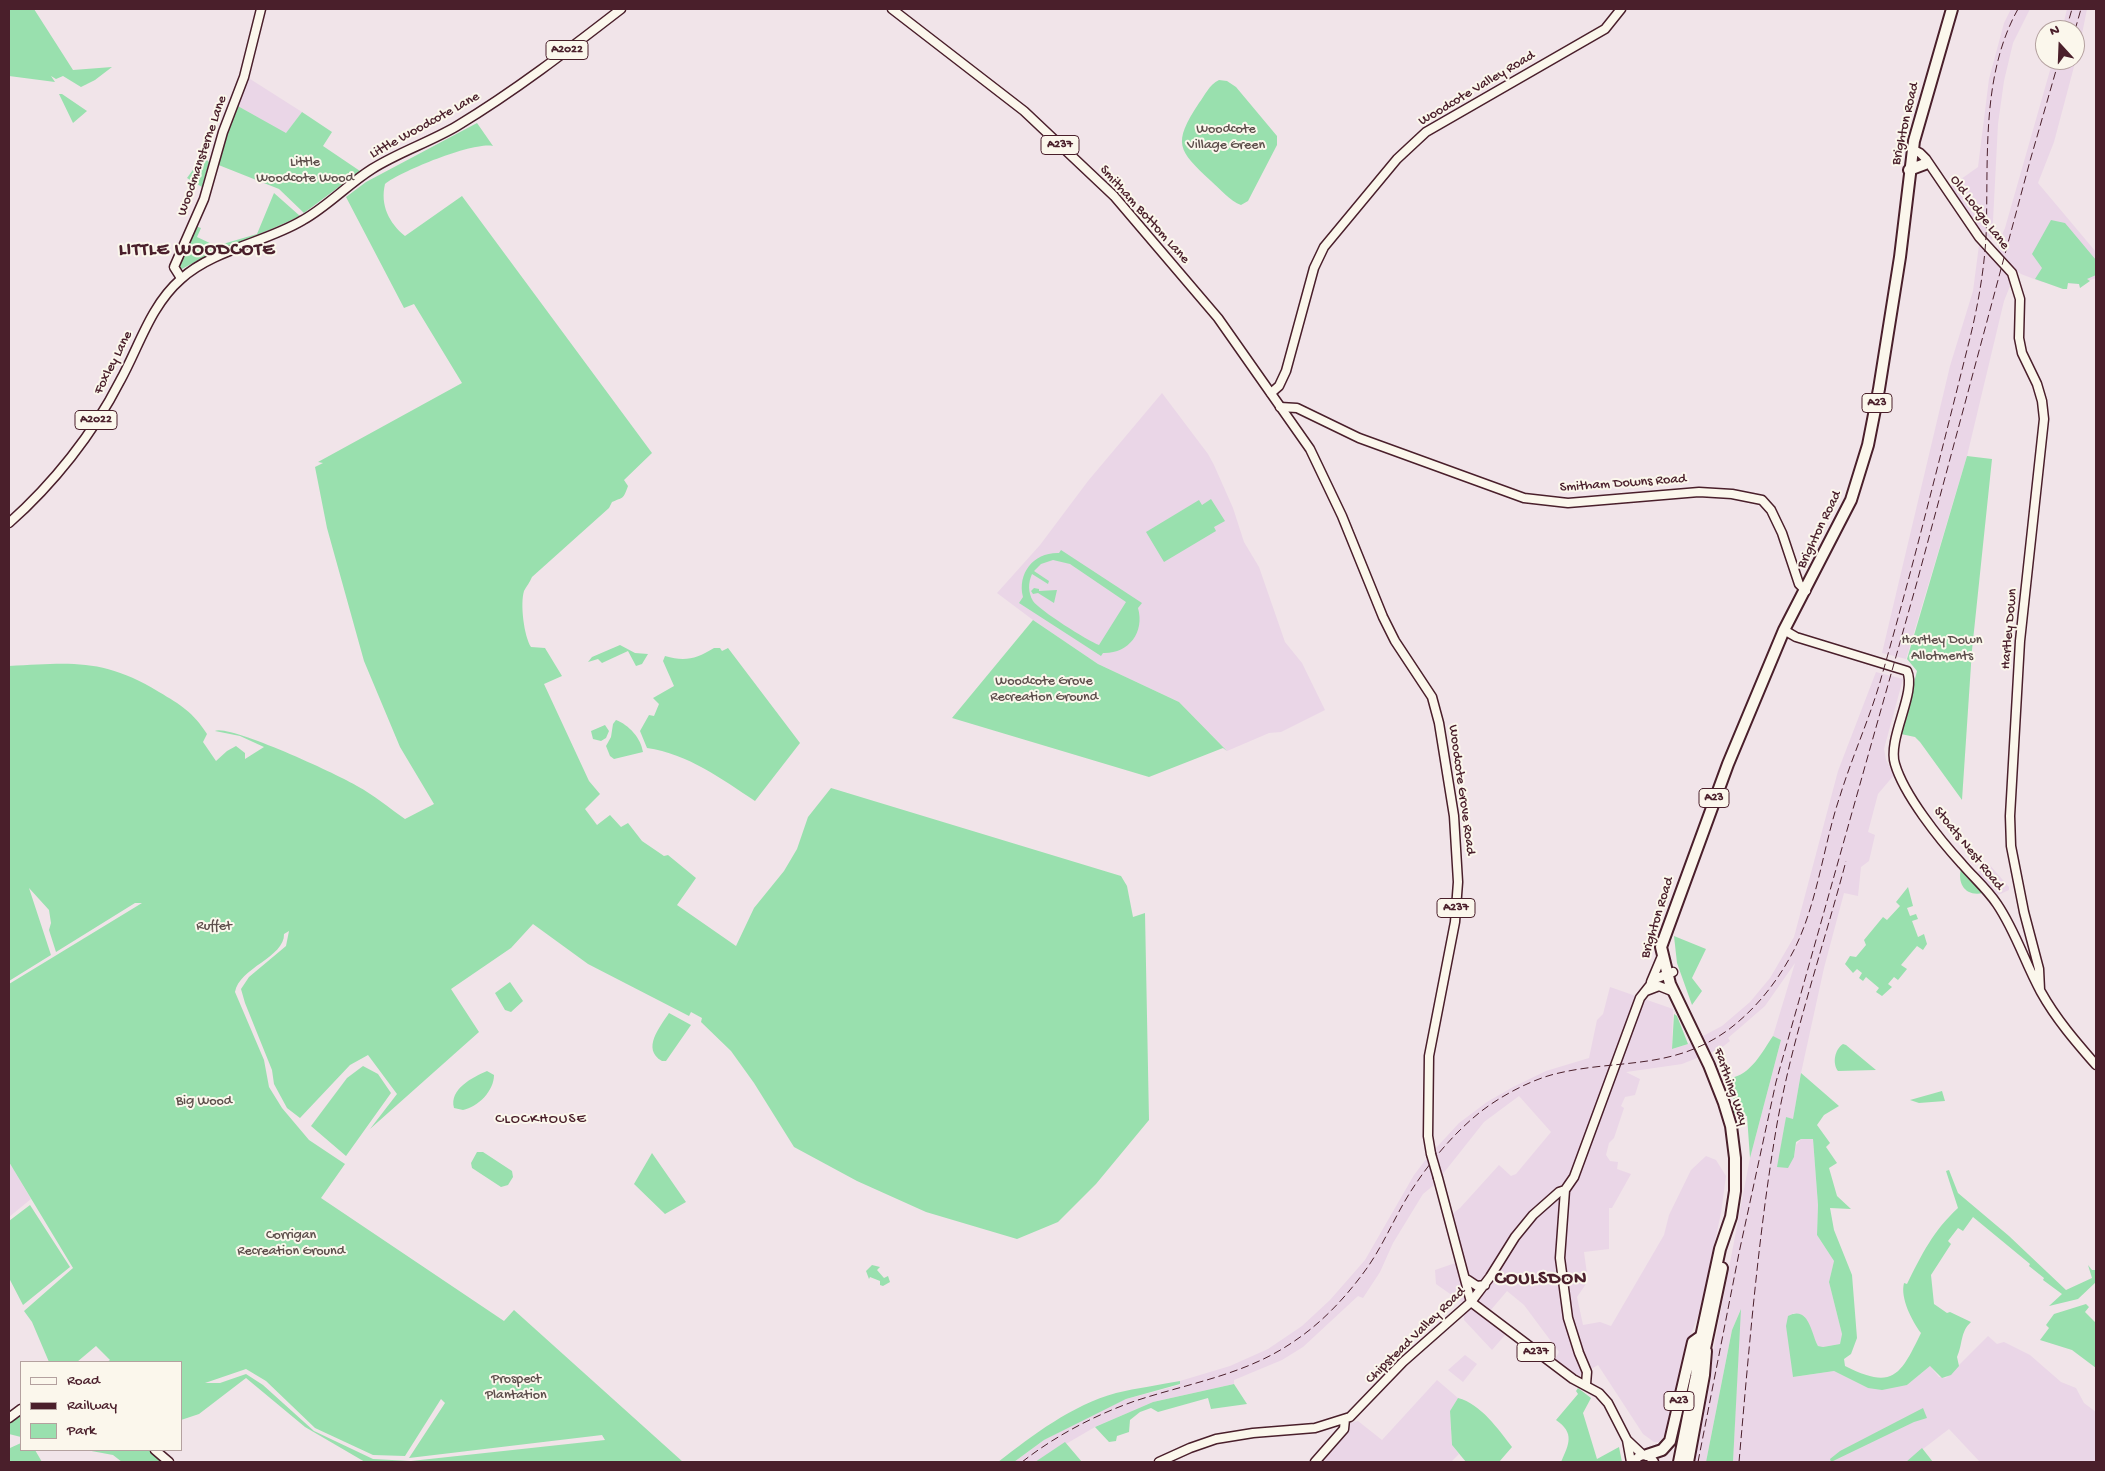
<!DOCTYPE html>
<style>
body{margin:0}
#map{position:relative;width:2105px;height:1471px;overflow:hidden;background:#f1e4e9;font-family:"Gochi Hand",sans-serif}
canvas{display:block}
.frame{position:absolute;inset:0;border:10px solid #4a1f2b;pointer-events:none}
.legend{position:absolute;left:20px;top:1361px;width:162px;height:90px;box-sizing:border-box;background:#fbf7ec;border:1px solid #b4a19f;margin:0;padding:6px 9px;list-style:none;font-size:15px;color:#4a1f2b}
.legend li{display:flex;align-items:center;gap:10px;height:25px}
.legend b{width:25px;border:1px solid #b4a19f}
.north{position:absolute;left:2035px;top:20px;width:50px;height:50px;box-sizing:border-box;background:#fbf7ec;border:1px solid #b4a19f;border-radius:50%;rotate:340deg;font-size:14px;font-weight:700;line-height:20px;text-align:center;color:#4a1f2b}
.north::after{content:'';display:block;margin:auto;width:18px;height:22px;background:#4a1f2b;clip-path:polygon(50% 0,100% 100%,50% 72%,0 100%)}
</style>
<div id="map">
<canvas width="2105" height="1471"></canvas>
<div class="frame"></div>
<ul class="legend">
<li><b style="height:6px;background:#fbf7ec"></b>Road</li>
<li><b style="height:6px;background:#4a1f2b"></b>Railway</li>
<li><b style="height:14px;background:#99e0ae"></b>Park</li>
</ul>
<div class="north">N</div>
</div>
<script>
const c = document.querySelector('canvas').getContext('2d');
c.lineJoin = 'round';
function fill(path, color) { c.fillStyle = color; c.fill(path, 'evenodd'); }
function trace(path, color, width, dash) { c.strokeStyle = color; c.lineWidth = width; c.lineCap = dash ? 'butt' : 'round'; c.setLineDash(dash || []); c.stroke(path); }
function drawText(font, color, halo, rows, align = 'center') {
  c.font = font + ' "Gochi Hand",sans-serif'; c.lineWidth = 4; c.setLineDash([]); c.textBaseline = 'middle'; c.strokeStyle = halo; c.fillStyle = color; for (const [text, x, y, turn = 0] of rows) {
    c.save(); c.translate(x, y); c.rotate((+turn || 0) * Math.PI / 180); c.textAlign = isNaN(turn) ? turn : align; if (halo) c.strokeText(text, 0, 0); c.fillText(text, 0, 0); c.restore();
  }
}
fill(new Path2D(`
 M2011,9H2030L2013,43L2004,81L1998,124L1992,240L1976,226L1950,187L1978,167L1989,79L2004,23Z
 M2067,9H2087L2080,44L2054,142L2038,183L2096,252V278L2079,284L2042,282L2021,274L1999,255L1998,244L2005,228L2053,60H2075V30H2062Z
 M247,77L302,112L286,134L236,105Z
 M1979,245L2012,281L2004,301L1967,456L1906,659L1882,653L1950,366L1973,291Z
 M1162,393L1208,454L1214,465L1233,508L1244,542L1259,567L1285,642L1302,663L1325,710L1281,732L1269,733L1227,751L1179,702L1098,664L1033,620L997,593L1040,545L1088,481Z
 M1876,672L1903,679L1884,749L1886,760L1894,775L1878,794L1868,832L1875,835L1869,861L1861,867L1858,896L1844,893L1824,968L1801,1073L1793,1120L1786,1117L1778,1167L1794,1157L1796,1145L1801,1139H1813L1818,1205L1817,1235L1834,1261L1829,1282L1842,1334L1840,1344L1823,1347L1818,1346L1804,1316L1793,1313V1377L1834,1371L1868,1388L1907,1385L1930,1366L1939,1377L1946,1378L1988,1336L1997,1344L2004,1342L2030,1355L2061,1382L2076,1388L2084,1403L2096,1412V1462H1980L1949,1429L1906,1462H1733L1740,1311L1732,1330L1706,1462H1692L1750,1158L1781,1040L1773,1036L1795,963L1765,1006L1728,1038L1730,1041L1720,1049L1682,1064L1626,1072L1640,1079L1635,1095L1625,1097L1621,1106L1624,1108L1614,1138L1609,1143L1606,1155L1610,1161L1618,1162L1617,1169L1631,1174L1612,1208H1609V1249L1584,1252L1588,1281L1577,1297L1583,1325L1600,1322L1611,1326L1664,1235L1669,1215L1691,1170L1706,1156L1716,1160L1726,1176L1721,1213L1700,1311L1684,1352L1669,1429L1659,1442H1654L1643,1434L1598,1365L1577,1377L1554,1361L1559,1352L1524,1305L1507,1291L1490,1311L1505,1335L1492,1350L1464,1320L1463,1303L1436,1284L1435,1270L1464,1260L1452,1214L1460,1208L1499,1165L1511,1176L1516,1174L1551,1132L1519,1096L1484,1122L1442,1175L1435,1149L1459,1123L1487,1102L1513,1087L1546,1071L1589,1058L1597,1020L1603,1014L1610,987L1673,1009L1672,1049L1688,1044L1722,1026L1750,1002L1770,978L1794,937L1838,771Z
 M1988,863L2009,887V890L1996,896L1977,873Z
 M1427,1158L1434,1185L1423,1194L1393,1243L1380,1272L1363,1298L1358,1296L1303,1347L1282,1360L1234,1380V1384L1153,1402L1095,1427L1035,1462H1014L1044,1440L1089,1416L1126,1399L1180,1385V1381L1230,1366L1268,1349L1302,1326L1330,1300L1365,1260L1414,1175Z
 M9,1162L31,1199L9,1217Z
 M1465,1355L1477,1364L1463,1382L1448,1370Z
 M1437,1380L1458,1398L1450,1411L1452,1445L1459,1454L1451,1462H1315L1347,1424L1358,1421L1382,1440Z`), '#ead6e7');
fill(new Path2D(`
 M9,9H34L73,70L112,67L95,80L81,87L63,76L56,79L51,76L55,82L9,76Z
 M1219,80L1227,81L1236,87L1277,136V145L1248,201L1241,205C1230,201 1220,189 1211,181C1178,150 1172,144 1199,103C1205,95 1209,85 1219,80Z
 M59,94H62L87,111L73,123Z
 M236,105L286,133L302,112L332,132L323,146L360,171L304,213L279,189L216,164Z
 M477,123L493,146C472,142 402,171 385,184C380,205 389,223 405,236L462,196L652,453L624,480L628,486C623,500 623,497 612,502L609,508L532,577C530,582 526,587 524,591C520,604 524,636 531,647L545,648L562,676L544,684L589,781L600,794L585,809L597,825L610,815L621,827L628,823L642,841L664,856L668,855L696,878L677,905L736,946L754,908L784,871L797,849L808,817L831,788L1121,876L1127,886L1133,917L1145,913L1149,1120L1096,1184L1058,1222L1017,1239L926,1212L857,1181L794,1147L754,1083L731,1051L701,1022L702,1018L691,1012L689,1016L588,964L533,924L511,948L451,989L479,1032L370,1129L397,1094L368,1055L350,1065L300,1118L287,1108L274,1084L272,1070L245,1003L241,989L249,977L286,946L289,931L284,934C285,957 239,968 235,992L264,1060L269,1087L282,1108L309,1140L345,1164L321,1198L504,1321L514,1310L683,1462H365L305,1427L246,1378L199,1414L181,1420V1362H107L110,1360L96,1346L77,1362H49L32,1322L24,1311L73,1268L9,1162V984L142,903H135L56,952L49,930L51,923L49,910L29,888L51,955L9,981V666C72,663 103,658 159,692C181,705 193,712 207,734L203,742L216,761L227,751L236,746L245,753V759L264,747L240,736L215,731C229,724 339,775 357,786C374,795 389,808 405,819L434,804L400,747L364,661L327,528L315,467L323,463L318,462L462,383L414,304L404,308L346,197L366,182ZM246,1369L266,1381L315,1428L373,1455L405,1456L441,1399L445,1403L409,1458L602,1435L605,1440L411,1461L373,1459L314,1431L263,1385L246,1374L220,1383H205Z
 M203,156L209,162L202,187L187,178Z
 M274,193L300,216C262,235 219,247 182,269L179,268L178,264L195,226L201,228L197,237L216,246L257,234Z
 M2051,220L2065,223L2096,260V275L2087,279L2090,281L2080,288L2079,284L2068,283L2067,289H2063L2035,279L2042,268L2032,254Z
 M1967,456L1992,459L1972,650L1962,800L1920,742L1915,737L1901,734L1917,671L1907,659Z
 M1211,499L1225,521L1214,527L1216,531L1164,562L1146,532L1199,500L1202,505Z
 M1061,550L1142,603L1138,608C1145,633 1128,654 1103,653L1101,656L1019,603L1023,597C1017,573 1034,552 1059,553ZM1053,560L1070,564L1126,602L1099,645C1088,641 1039,610 1033,601C1028,592 1028,583 1032,574L1048,584L1049,581L1034,571L1041,564Z
 M1034,588L1039,589V591L1057,590L1054,603L1038,593L1033,594L1031,591Z
 M1033,620L1098,664L1179,702L1227,751L1223,748L1149,777L952,718Z
 M620,645L635,653L648,654L642,664L636,666L628,651L602,663L598,659L588,662L592,657Z
 M714,648H720L722,651L728,648L800,743L755,801C722,779 688,754 647,748L640,731L649,715L654,716L659,704L653,698L674,686L663,661L665,656C685,662 696,659 714,648Z
 M616,720C629,725 641,738 643,752L614,759L610,756L606,746L611,737L613,724Z
 M605,725L609,731L606,738L601,741L593,739L591,731Z
 M1961,869L1983,893C1966,897 1957,884 1961,869Z
 M1908,887L1913,906L1907,908L1910,916L1916,914L1918,919L1912,921L1918,937L1924,934L1927,944L1923,950L1917,946L1901,965L1907,969L1898,980L1894,977L1888,984L1892,987L1882,996L1876,992L1879,988L1866,977L1863,981L1859,978L1862,973L1857,969L1853,973L1845,964L1850,956L1856,957L1866,945L1864,940L1883,917L1887,920L1900,906L1896,902Z
 M1674,936L1706,949L1692,978L1702,991L1692,1005L1677,963Z
 M510,982L523,1001L511,1012L505,1010L495,993Z
 M669,1013L691,1025L666,1061H662C641,1049 660,1027 669,1013Z
 M1674,1014L1677,1016L1688,1044L1672,1049Z
 M1773,1036L1781,1040L1750,1158L1747,1116L1732,1114L1731,1110L1736,1107L1729,1085L1730,1078C1751,1075 1762,1052 1773,1036Z
 M1843,1044L1846,1045L1876,1070L1838,1071C1832,1063 1835,1049 1843,1044Z
 M363,1066L378,1074L391,1093L346,1156L311,1126L347,1078Z
 M487,1071L494,1075C494,1091 478,1107 463,1110L454,1108C449,1089 473,1077 487,1071Z
 M1801,1073L1839,1106L1824,1115L1817,1125L1830,1143L1826,1147L1837,1163L1829,1168L1837,1196L1851,1209L1830,1208L1834,1230L1852,1275L1857,1338L1851,1354L1844,1359L1845,1366C1893,1390 1900,1376 1921,1333C1912,1321 1900,1298 1904,1283L1907,1284C1922,1254 1933,1231 1958,1208L1946,1171L1949,1170L1958,1193L2009,1236L2066,1290L2092,1278L2088,1265L2092,1270H2096V1282L2078,1299L2049,1306L2062,1294L2043,1280L2044,1278L2029,1266L2030,1264L1973,1217L1963,1231L1958,1228L1948,1241L1951,1244L1931,1275L1934,1304L1947,1313L1950,1312L1971,1322C1960,1332 1963,1344 1957,1357L1959,1366L1951,1375L1942,1378L1930,1366L1907,1385L1882,1390L1868,1388L1834,1371L1793,1377L1786,1326L1788,1316C1809,1305 1811,1333 1818,1346L1823,1347L1840,1344L1842,1334L1829,1282L1834,1261L1817,1235L1818,1205L1813,1139H1801L1796,1142L1794,1157L1788,1168L1777,1167L1786,1117L1793,1119Z
 M1942,1091L1945,1101L1919,1103L1910,1100Z
 M477,1152H483L512,1171L513,1177L508,1185L501,1187L472,1168L471,1163Z
 M652,1153L686,1202L665,1214L634,1184Z
 M30,1205L70,1267L23,1305L9,1278V1221Z
 M872,1265L880,1267L877,1270L884,1278L888,1276L890,1282L883,1286L880,1285V1281L870,1277L869,1279L866,1271Z
 M2086,1304L2089,1307L2085,1312L2096,1323V1368L2072,1350L2040,1340L2049,1328L2046,1325L2054,1314Z
 M1741,1309L1733,1462H1706L1732,1330Z
 M1180,1381V1384L1126,1399L1044,1440L1014,1462H998C1033,1435 1072,1405 1116,1393C1137,1388 1159,1385 1180,1381Z
 M1234,1384L1247,1404L1211,1409L1208,1398L1158,1412L1151,1408L1140,1412L1130,1420L1129,1432L1117,1436L1116,1441L1109,1442L1095,1427L1153,1402Z
 M1578,1388L1591,1398L1583,1413L1597,1459L1619,1447L1622,1462H1561C1569,1444 1575,1433 1556,1420L1578,1394L1576,1391Z
 M1458,1398C1481,1404 1498,1429 1512,1447L1499,1462H1466L1452,1445L1450,1411Z
 M1923,1408L1927,1418L1914,1422L1831,1462L1830,1459L1840,1451Z
 M21,1412V1437L9,1434V1422Z
 M1065,1442L1082,1462H1035Z
 M21,1443V1450H35L42,1462H9L10,1448Z
 M1922,1448L1933,1462H1906Z
 M86,1450H161L175,1462H122L113,1455Z`), '#99e0ae');
const secondary = new Path2D(`
 M1912,149L1920,153L1926,159L1979,237L2012,273L2020,299L2019,338L2022,353L2037,384L2042,401L2044,419L2020,641L2010,816L2011,846L2024,912L2039,969L2040,990
 M181,278L174,267L204,199L223,132L244,77L261,9
 M1271,393L1279,386L1286,371L1314,268L1324,247L1397,159L1426,132L1605,29L1621,9
 M1280,407L1297,408L1359,438L1524,498L1568,503L1699,492L1732,494L1762,500L1771,510L1782,533L1799,584L1806,591
 M1784,630L1796,637L1907,671C1917,692 1887,739 1895,764C1904,795 1940,840 1962,864C1974,878 1987,889 1997,904C2016,932 2025,963 2041,992C2056,1019 2076,1042 2096,1065
 M1651,982L1662,956
 M1646,991L1659,986L1674,992
 M1468,1280L1477,1286L1485,1285
 M1586,1384L1587,1372L1579,1353L1568,1318L1560,1258L1565,1190L1574,1177L1640,998L1655,979L1673,972
 M9,1418L21,1409
 M155,1450L169,1462
 M1159,1462L1190,1448L1216,1439L1253,1433L1315,1428L1350,1417L1403,1362L1471,1302L1490,1277L1515,1237L1533,1215L1559,1192L1565,1190
 M1315,1462L1344,1429L1345,1419`);
const primary = new Path2D(`
 M892,9L1024,111L1114,196L1218,318L1310,449L1342,516L1383,617L1395,641L1432,697L1439,723L1454,816L1458,882L1455,922L1429,1056L1428,1136L1431,1154
 M9,523C53,484 93,434 120,381C139,347 150,306 181,279C214,249 265,243 303,220C328,206 348,184 372,169C399,152 430,142 457,126C515,91 568,50 621,9
 M1438,1178L1471,1302L1573,1379L1599,1393L1608,1403L1627,1440L1643,1455
 M1627,1440L1631,1462
 M1634,1462C1639,1453 1649,1453 1654,1462`);
const highway = new Path2D(`
 M1909,170L1925,164
 M1703,1358L1722,1268
 M1647,1455L1662,1450L1670,1441L1693,1342L1700,1337
 M1679,1462L1696,1376L1701,1337L1720,1249L1731,1217L1735,1191V1158L1731,1126L1724,1103L1709,1065L1670,984L1661,947L1728,764L1784,630L1851,500L1868,445L1879,389L1900,257L1914,141L1952,9
 M1688,1462L1704,1375L1706,1351`);
trace(secondary, '#4a1f2b', 11);
trace(primary, '#4a1f2b', 11);
trace(highway, '#4a1f2b', 14);
trace(secondary, '#fbf7ec', 8);
trace(primary, '#fbf7ec', 8);
trace(highway, '#fbf7ec', 10);
trace(new Path2D(`
 M2066,30L2072,9
 M2075,30L2081,9
 M1022,1462C1055,1436 1095,1415 1135,1401C1189,1383 1245,1375 1293,1342C1322,1323 1347,1296 1367,1268C1384,1244 1395,1216 1411,1191C1429,1163 1453,1134 1479,1113C1499,1097 1527,1082 1551,1075C1614,1058 1670,1072 1728,1030C1756,1009 1778,981 1794,950C1818,902 1823,846 1840,796C1852,757 1869,720 1880,682C1913,568 1941,453 1970,338C1978,305 1984,271 1986,237C1989,162 1980,77 2018,9
 M1698,1462L1739,1253L1776,1082L1917,582L2030,161L2059,60
 M1739,1462C1749,1349 1758,1236 1777,1124C1793,1035 1823,948 1846,861`), '#4a1f2b', 1, [8, 4]);
const primaryBridge = new Path2D(`
 M1431,1154L1438,1178`);
trace(primaryBridge, '#4a1f2b', 11, []);
trace(primaryBridge, '#fbf7ec', 8);
for (const [x, y, w] of [
 [567,50,42],
 [1060,145,38],
 [1877,403,30],
 [96,420,42],
 [1714,798,30],
 [1456,908,38],
 [1536,1352,38],
 [1679,1401,30]
]) { const box = new Path2D(); box.roundRect(x - w / 2, y - 9.5, w, 19, 4); c.fillStyle = '#fbf7ec'; c.fill(box); trace(box, '#4a1f2b', 1); }
drawText('bold 12px', '#4a1f2b', null, [
 ["A2022",567,50],
 ["A237",1060,145],
 ["A23",1877,403],
 ["A2022",96,420],
 ["A23",1714,798],
 ["A237",1456,908],
 ["A237",1536,1352],
 ["A23",1679,1401]
]);
drawText('14px', '#4a1f2b', '#fbf7ec', [
 ["Woodcote Valley Road",1477,89,-31],
 ["Brighton Road",1906,124,-77],
 ["Little Woodcote Lane",425,126,-29],
 ["Woodmansterne Lane",203,156,-71],
 ["Old Lodge Lane",1979,213,53],
 ["Smitham Bottom Lane",1144,215,48],
 ["Foxley Lane",114,363,-63],
 ["Smitham Downs Road",1623,484,-4],
 ["Brighton Road",1820,530,-64],
 ["Hartley Down",2010,629,-85],
 ["Woodcote Grove Road",1461,790,82],
 ["Stoats Nest Road",1968,849,51],
 ["Brighton Road",1658,918,-73],
 ["Farthing Way",1730,1087,71],
 ["Chipstead Valley Road",1416,1336,-44]
]);
drawText('14px', '#5e4f4c', '#fbf7ec', [
 ["Woodcote",1226,130],
 ["Village Green",1226,146],
 ["Little",305,163],
 ["Woodcote Wood",305,179],
 ["Hartley Down",1942,641],
 ["Allotments",1942,657],
 ["Woodcote Grove",1044,682],
 ["Recreation Ground",1044,698],
 ["Ruffet",214,927],
 ["Big Wood",204,1102],
 ["Corrigan",291,1236],
 ["Recreation Ground",291,1252],
 ["Prospect",516,1380],
 ["Plantation",516,1396]
]);
c.letterSpacing = '1px';
drawText('15px', '#4a1f2b', '#fbf7ec', [
 ["CLOCKHOUSE",541,1120]
]);
c.letterSpacing = '0px';
c.letterSpacing = '1px';
drawText('bold 19px', '#4a1f2b', '#fbf7ec', [
 ["LITTLE WOODCOTE",197,251],
 ["COULSDON",1541,1280]
]);
c.letterSpacing = '0px';
</script>
